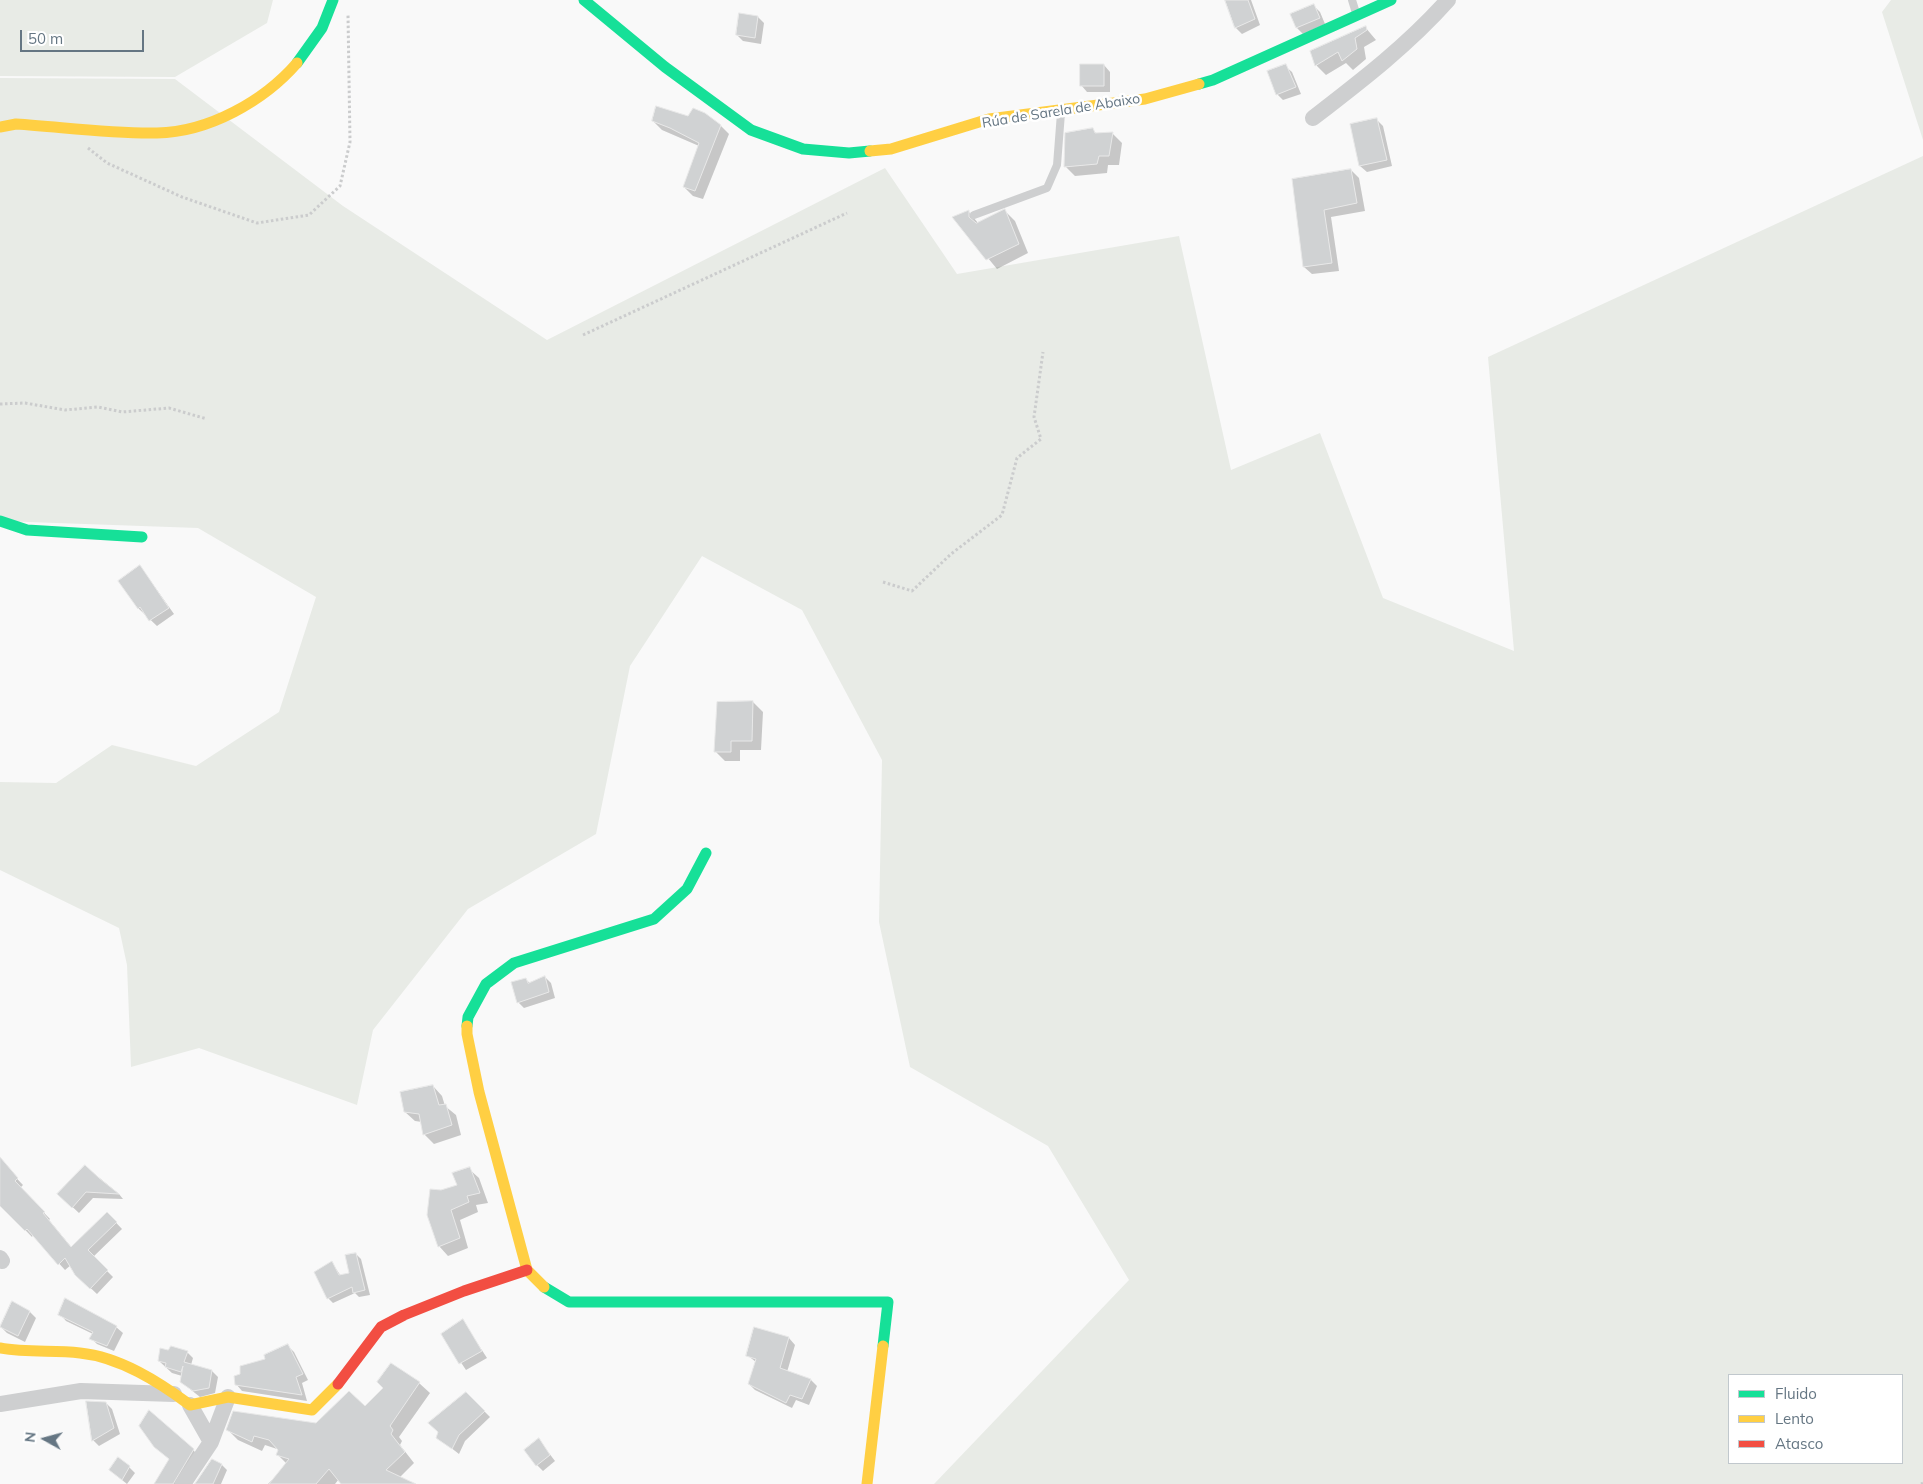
<!DOCTYPE html>
<meta charset="utf-8">
<style>
body{margin:0}
#map{position:relative;width:1923px;height:1484px;overflow:hidden;background:#f9f9f9;font-family:Mulish,sans-serif}
canvas{display:block}
.legend{position:absolute;left:1728px;top:1374px;width:175px;height:90px;box-sizing:border-box;background:#fff;border:1px solid #c1c8cd;margin:0;padding:6px 9px;list-style:none;font-size:15px;color:#657683}
.legend li{display:flex;align-items:center;gap:10px;height:25px}
.legend b{width:25px;border:1px solid #c1c8cd}
.north{position:absolute;left:20px;top:1414px;width:50px;height:50px;-webkit-text-stroke:4px #fff;paint-order:stroke;rotate:277deg;font-size:14px;font-weight:700;line-height:20px;text-align:center;color:#657683}
.north::after{content:'';display:block;margin:auto;width:18px;height:22px;background:#657683;clip-path:polygon(50% 0,100% 100%,50% 72%,0 100%)}
.scale{position:absolute;left:20px;top:30px;width:124px;height:22px;box-sizing:border-box;border:2px solid #657683;border-top:0;padding-left:6px;font-size:15px;line-height:18px;white-space:nowrap;color:#657683;-webkit-text-stroke:4px #fff;paint-order:stroke}
</style>
<div id="map">
<canvas width="1923" height="1484"></canvas>
<ul class="legend">
<li><b style="height:6px;background:#16e098"></b>Fluido</li>
<li><b style="height:6px;background:#ffcf43"></b>Lento</li>
<li><b style="height:6px;background:#f24e42"></b>Atasco</li>
</ul>
<div class="north">N</div>
<div class="scale">50 m</div>
</div>
<script>
const c = document.querySelector('canvas').getContext('2d');
c.lineJoin = 'round';
function fill(path, color) { c.fillStyle = color; c.fill(path, 'evenodd'); }
function trace(path, color, width, dash) { c.strokeStyle = color; c.lineWidth = width; c.lineCap = dash ? 'butt' : 'round'; c.setLineDash(dash || []); c.stroke(path); }
function drawText(font, color, halo, rows, align = 'center') {
  c.font = font + ' Mulish,sans-serif'; c.lineWidth = 5; c.setLineDash([]); c.textBaseline = 'middle'; c.strokeStyle = halo; c.fillStyle = color; for (const [text, x, y, turn = 0] of rows) {
    c.save(); c.translate(x, y); c.rotate((+turn || 0) * Math.PI / 180); c.textAlign = isNaN(turn) ? turn : align; if (halo) c.strokeText(text, 0, 0); c.fillText(text, 0, 0); c.restore();
  }
}
fill(new Path2D(`
 M0,0H273L267,23L175,77L0,76Z
 M1891,0H1923V140L1882,12Z
 M0,78L175,79L343,206L547,340L885,168L957,274L1179,236L1231,470L1320,433L1383,598L1514,651L1488,357L1923,156V1484H934L1129,1280L1048,1146L910,1067L879,922L882,760L802,610L702,556L630,666L596,834L468,909L373,1030L357,1105L199,1048L131,1067L127,965L119,928L0,870V782L56,783L112,745L196,766L279,712L316,597L198,528L0,521ZM1729,1375H1902V1463H1729Z`), '#e8ebe6');
fill(new Path2D(`
 M1231,0H1251L1260,25L1242,34L1236,28L1227,2Z
 M1314,6L1320,12L1325,24L1303,34L1297,28L1292,15Z
 M758,17L764,23L761,44L743,41L737,35Z
 M1365,27L1376,40L1364,47L1366,59L1353,70L1346,63L1326,75L1317,66L1312,51Z
 M1104,65L1110,72V92H1087L1081,85Z
 M1285,66L1292,72L1301,94L1283,100L1277,94Z
 M1377,120L1383,126L1392,166L1367,172L1360,166L1351,125Z
 M653,121L721,126L729,134L703,199L693,196L684,187L699,146L662,130Z
 M1092,129L1097,134L1112,133L1122,143L1119,165H1108L1107,173L1075,176L1066,167Z
 M1351,170L1359,178L1365,211L1331,217L1339,271L1312,274L1304,267L1294,180Z
 M1005,211L1015,221L1028,253L997,269L954,217L969,212L978,223Z
 M140,566L174,614L157,626L138,608Z
 M753,702L763,712L761,750H740V761H725L716,752L718,704Z
 M545,977L551,983L555,998L524,1008L518,1002L525,979L530,983Z
 M433,1086L442,1096L445,1106L456,1115L461,1135L434,1144L424,1134L422,1122L415,1121L405,1112Z
 M0,1161L23,1185L20,1188L50,1219L49,1220L72,1248L107,1213L122,1229L93,1257L113,1277L97,1294L83,1281L71,1265L65,1270L33,1235L32,1237L4,1208L0,1199Z
 M85,1166L119,1194L123,1199L93,1198L79,1213L65,1200Z
 M469,1169L479,1178L488,1203L476,1205L478,1212L460,1220L468,1248L448,1256L439,1246L441,1191L458,1186Z
 M356,1254L361,1259L370,1295L359,1297L355,1293L333,1303L328,1298L332,1263L341,1276L350,1274Z
 M30,1312L36,1318L25,1342L7,1333L1,1327Z
 M60,1314L116,1327L123,1333L114,1351L97,1344L91,1338L93,1334L66,1321Z
 M463,1321L487,1358L466,1370L442,1334Z
 M755,1328L789,1338L795,1345L787,1372L811,1380L817,1386L809,1405L796,1400L792,1408L755,1390L749,1384L756,1362L747,1355Z
 M288,1346L294,1352L308,1380L302,1383L307,1401L242,1391L236,1384Z
 M187,1352L193,1358L191,1365L212,1371L218,1377L215,1393L200,1397L181,1382L182,1376L172,1373L159,1361Z
 M419,1383L430,1393L399,1437L402,1441L400,1445L414,1463L399,1478L408,1484H343L339,1479L335,1484H268L287,1464L278,1455L280,1450L265,1445L262,1451L238,1440L228,1430L316,1424L365,1408Z
 M466,1393L490,1417L465,1441L459,1454L437,1437Z
 M106,1403L112,1409L120,1434L99,1446L93,1440Z
 M539,1440L555,1461L543,1471L537,1465Z
 M193,1450L199,1456L181,1484H155Z
 M222,1465L227,1470L221,1484H196Z
 M129,1467L135,1473L127,1484L117,1476Z`), '#0003');
const building = new Path2D(`
 M1225,0H1248L1255,19L1235,28Z
 M1314,4L1320,18L1296,28L1290,14Z
 M739,13L758,16L755,38L736,35Z
 M1366,26L1367,30L1355,38L1357,49L1342,61L1338,52L1315,66L1310,51Z
 M1080,64H1104V86H1080Z
 M1286,64L1296,87L1276,95L1267,71Z
 M656,106L688,116L693,108L705,113L721,125L695,191L683,187L699,143L670,128L652,121Z
 M1377,118L1387,160L1359,166L1350,124Z
 M1093,128L1095,133L1113,132L1109,156H1099L1097,164L1064,167L1065,133Z
 M1351,169L1357,203L1324,210L1332,263L1303,267L1292,179Z
 M1005,209L1019,244L986,260L952,217L969,210V217L976,223Z
 M140,565L169,608L149,621L140,607L138,609L118,581Z
 M753,701L752,741H731V752H714L717,702Z
 M545,976L549,992L517,1003L511,982L526,978L528,983Z
 M433,1085L439,1105L446,1104L452,1125L423,1135L419,1114L404,1112L400,1092Z
 M0,1157L18,1178L15,1181L45,1212L43,1213L71,1247L107,1212L117,1222L88,1250L108,1270L90,1289L75,1275L65,1258L58,1265L27,1229L25,1231L0,1206Z
 M85,1165L99,1178L119,1194L86,1192L72,1208L57,1194Z
 M470,1167L480,1193L467,1196L469,1202L451,1210L460,1238L438,1247L427,1215L430,1189L441,1190L457,1185L452,1173Z
 M356,1253L365,1290L353,1293L352,1287L327,1299L314,1272L332,1261L339,1275L349,1273L345,1255Z
 M65,1298L117,1326L107,1346L89,1339L93,1332L58,1315Z
 M12,1301L30,1311L18,1336L0,1327Z
 M463,1319L482,1351L459,1364L441,1334Z
 M754,1327L789,1337L780,1368L811,1379L802,1399L790,1395L786,1403L748,1384L756,1359L746,1356Z
 M288,1344L303,1374L296,1377L302,1395L235,1385L234,1376L240,1374V1366L265,1359L264,1355Z
 M171,1346L188,1351L184,1362L212,1370L209,1388L193,1391L180,1382L183,1366L181,1372L165,1367L166,1363L158,1361L160,1348L168,1350Z
 M391,1363L420,1382L390,1426L393,1430L391,1434L405,1452L386,1470L416,1484H341L329,1469L316,1484H269L289,1459L276,1455L278,1450L269,1440L254,1436L252,1442L226,1430L233,1411L316,1423L349,1391L365,1406L383,1388L377,1382Z
 M466,1392L485,1411L459,1435L452,1449L436,1438L438,1432L428,1423Z
 M86,1401L106,1402L114,1428L92,1441Z
 M149,1410L194,1449L173,1484H154L169,1459L154,1447L139,1426Z
 M539,1438L550,1455L536,1466L524,1450Z
 M118,1457L130,1466L122,1480L109,1470Z
 M212,1459L222,1464L213,1484H195Z`);
fill(building, '#d0d2d3');
trace(building, '#e8e8e8', 1);
trace(new Path2D(`
 M88,148L107,163L182,197L257,223L309,215L340,186L350,142L348,15
 M583,335L847,213
 M0,404L25,403L65,410L98,407L122,412L169,408L207,419
 M883,582L912,591L951,554L1002,515L1017,458L1041,439L1034,417L1043,352
 M1921,1484L1923,1483`), '#cbcccd', 3, [2.5, 2.5]);
trace(new Path2D(`
 M1352,0L1356,13
 M974,215L1047,188L1057,165L1061,113`), '#cecfd0', 8);
trace(new Path2D(`
 M1313,118C1361,81 1408,45 1448,0
 M0,1258L2,1261
 M0,1404L81,1391L174,1394
 M211,1442L228,1397
 M183,1484L211,1442L190,1405`), '#cecfd0', 16);
trace(new Path2D(`
 M584,0L665,67L751,130L803,149L849,153L870,151
 M297,63L322,28L333,0
 M1199,84L1213,80L1391,0
 M0,521L27,530L142,537
 M467,1026L468,1017L486,984L514,963L654,919L687,889L706,853
 M544,1287L569,1302H888L883,1346`), '#16e098', 11);
trace(new Path2D(`
 M0,127L16,124C62,127 111,134 157,133C209,132 264,101 297,63
 M870,151L891,149L989,119L1145,99L1199,84
 M467,1026V1034L479,1092L527,1270L544,1287
 M0,1348C27,1353 53,1350 80,1353C120,1357 159,1382 190,1405L228,1397L312,1410L338,1384
 M867,1484L883,1346`), '#ffcf43', 11);
trace(new Path2D(`
 M338,1384L381,1327L404,1315L464,1291L527,1270`), '#f24e42', 11);
drawText('14px', '#657683', '#fff', [
 ["Rúa de Sarela de Abaixo",1061,111,-9]
]);
</script>
